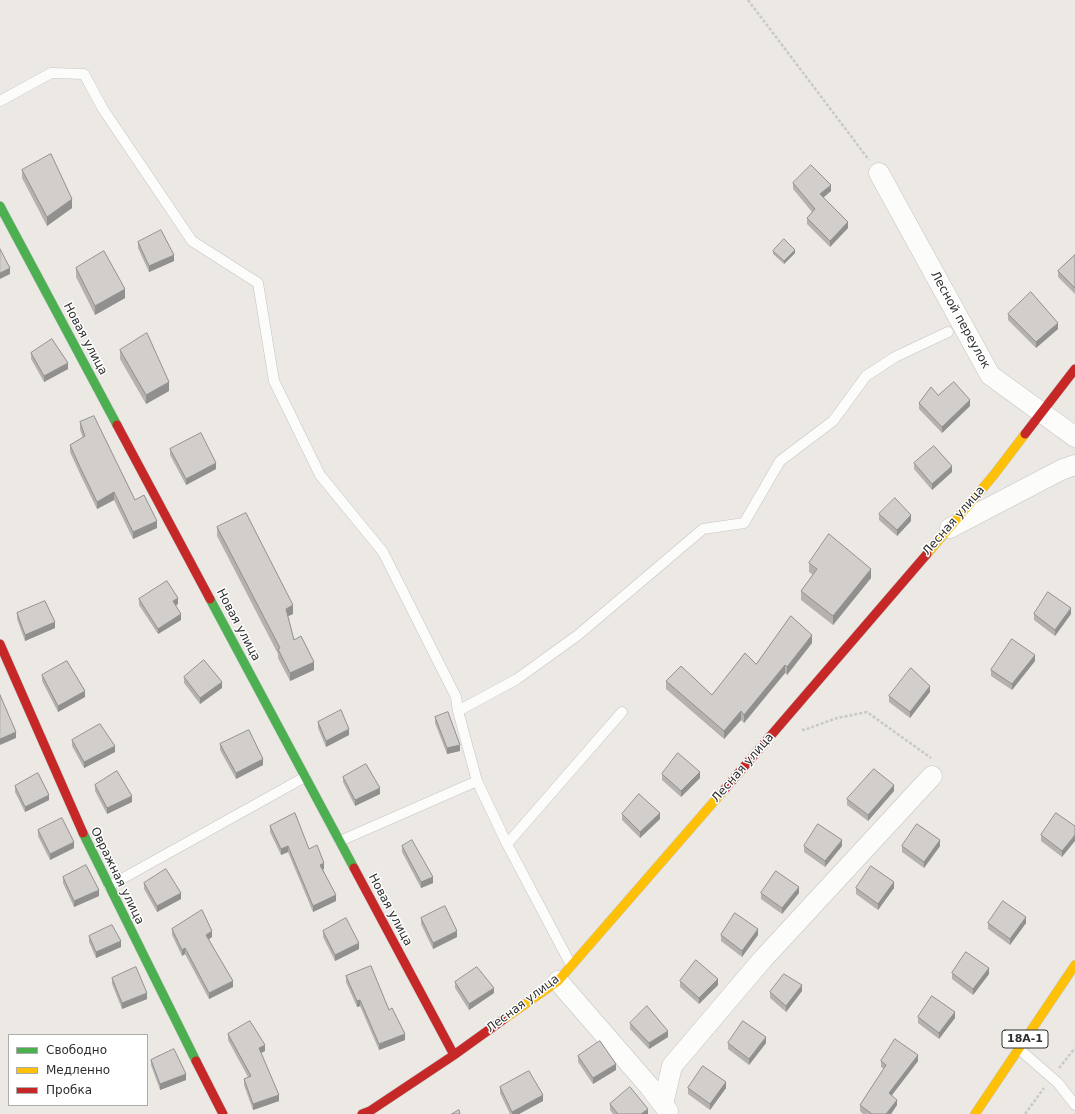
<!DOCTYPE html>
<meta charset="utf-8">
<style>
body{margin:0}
#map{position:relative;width:1075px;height:1114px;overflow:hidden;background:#ece8e4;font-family:"DejaVu Sans",sans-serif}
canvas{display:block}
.legend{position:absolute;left:8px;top:1034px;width:140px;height:72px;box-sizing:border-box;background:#fff;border:1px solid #ababab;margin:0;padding:5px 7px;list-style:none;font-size:12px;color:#2e2e2e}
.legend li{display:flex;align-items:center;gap:8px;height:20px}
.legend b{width:20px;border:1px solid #ababab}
</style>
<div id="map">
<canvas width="1075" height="1114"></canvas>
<ul class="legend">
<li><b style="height:5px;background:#4caf50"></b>Свободно</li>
<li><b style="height:5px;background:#ffc107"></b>Медленно</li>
<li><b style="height:5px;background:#c62828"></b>Пробка</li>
</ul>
</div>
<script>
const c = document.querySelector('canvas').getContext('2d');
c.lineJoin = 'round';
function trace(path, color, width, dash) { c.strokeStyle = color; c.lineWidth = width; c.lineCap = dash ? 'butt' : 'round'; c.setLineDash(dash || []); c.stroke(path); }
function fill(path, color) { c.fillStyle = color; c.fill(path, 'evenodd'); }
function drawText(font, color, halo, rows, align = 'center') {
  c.font = font + ' "DejaVu Sans",sans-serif'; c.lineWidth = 3; c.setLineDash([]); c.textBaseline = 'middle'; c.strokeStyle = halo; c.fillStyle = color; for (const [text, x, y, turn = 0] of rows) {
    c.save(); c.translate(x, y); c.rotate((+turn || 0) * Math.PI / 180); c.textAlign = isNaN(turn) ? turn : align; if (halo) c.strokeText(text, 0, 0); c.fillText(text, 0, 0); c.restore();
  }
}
const lane = new Path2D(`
 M0,101L51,73L84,74L103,109L192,241L258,283L274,381L320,475L383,552L456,697L458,711L477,781L507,844L571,965
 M458,711L517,679L578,635L703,529L744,523L780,461L833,421L866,376L895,357L948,332
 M340,841L477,781
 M507,844L622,712
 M109,886L305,777
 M1019,1049L1058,1083L1075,1105`);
const street = new Path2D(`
 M879,173L990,375L1075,437
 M950,528L1061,470L1075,465
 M558,981L649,1086L668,1111
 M663,1104L672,1066L762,960L932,776`);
const fast = new Path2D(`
 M0,206L117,425
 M210,599L354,868
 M83,833L196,1061`);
const slow = new Path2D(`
 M927,554L993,476L1025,434
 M504,1019L558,981L724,790
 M975,1114L1075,965`);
const jam = new Path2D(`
 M117,425L210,599
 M1025,434L1075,369
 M0,644L83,833
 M724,790L927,554
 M354,868L454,1055
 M196,1061L223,1114
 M362,1114L370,1111L454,1055L504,1019`);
trace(lane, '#c5c4c5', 11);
trace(street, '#c5c4c5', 21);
trace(fast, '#c5c4c5', 10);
trace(slow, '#c5c4c5', 10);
trace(jam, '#c5c4c5', 10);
trace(new Path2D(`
 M748,0L869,160
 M802,729L804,730L837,718L867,712L931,758
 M1059,1068L1075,1048
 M1025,1114L1044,1088`), '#c9c9c8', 2.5, [3, 2]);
trace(lane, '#fcfcfb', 10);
trace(street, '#fcfcfb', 20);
trace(fast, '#4caf50', 9);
trace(slow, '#ffc107', 9);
trace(jam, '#c62828', 9);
fill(new Path2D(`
 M22,170L72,208L47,226L22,178Z
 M793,183L831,191L823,198L848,228L830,247L807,224V218L812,212L793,189Z
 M138,242L174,261L149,272L138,248Z
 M773,251L795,253L784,264L773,254Z
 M1075,255V294L1058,277V271Z
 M76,268L125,298L95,315L76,277Z
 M1008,314L1058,329L1036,348L1008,320Z
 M120,350L169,391L146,404L120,359Z
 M31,353L68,369L44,382L31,359Z
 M938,395L970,406L942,433L919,409V403Z
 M80,422L135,500L157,528L133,539L114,500L97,509L80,474L70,452V445L83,438L80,430Z
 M170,449L216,469L186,485L170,455Z
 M914,463L952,472L932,490L914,469Z
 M879,514L911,521L897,536L879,520Z
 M217,527L293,614L288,616L294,640L314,670L290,681L278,658V654L217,536Z
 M809,563L871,578L833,625L801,600V591L813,575L809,572Z
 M139,599L178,604L176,605L181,620L158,634L139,605Z
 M17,613L55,628L25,641L17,619Z
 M1034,614H1071L1055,636L1034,620Z
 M812,643L787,675L785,673L744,723L741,720L724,739L666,689V681L712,695L756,664Z
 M1035,661L1012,690L991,676V670Z
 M42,675L85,697L58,712L42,681Z
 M184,677L222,688L200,704L184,683Z
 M930,692L910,718L889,702V696Z
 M435,717L460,751L447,754L435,723Z
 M318,722L349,735L326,747L318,728Z
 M72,740L115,752L84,768L72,746Z
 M220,744L263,765L236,779L220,750Z
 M662,774L700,778L681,797L662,780Z
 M343,777L380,794L355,806L343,782Z
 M95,785L132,802L107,814L95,791Z
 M15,786L49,800L25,812L15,792Z
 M894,791L868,821L847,805V799Z
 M622,814L660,819L640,838L622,820Z
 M270,826L309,849L324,869H323L336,901L313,912L288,852L281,855L270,832Z
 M1075,826L1062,857L1041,841V835Z
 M38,830L74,848L50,860L38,836Z
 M402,846L433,883L421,888L402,852Z
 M804,846H842L825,867L804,852Z
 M902,846H940L924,868L902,852Z
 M63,877L99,896L74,907L63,883Z
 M144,883L181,899L157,912L144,889Z
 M856,888H894L878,910L856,894Z
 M761,893H799L782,914L761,899Z
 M421,918L457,937L433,949L421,924Z
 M988,923H1026L1010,945L988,929Z
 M172,929L212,937L209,939L233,987L209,999L185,954L182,956L172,935Z
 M323,931L359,949L335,961L323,937Z
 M721,935H758L742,957L721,941Z
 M89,936L121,947L96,958L89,942Z
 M952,973L989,974L973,995L952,979Z
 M346,976L389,1010L405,1040L379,1050L360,1006L357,1007L346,982Z
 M112,978L147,999L122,1009L112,984Z
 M680,981L718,985L699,1004L680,987Z
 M455,982L494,993L469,1010L455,988Z
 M802,991L786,1012L770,998V992Z
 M918,1017L955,1018L939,1039L918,1023Z
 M630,1023L668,1037L649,1049L630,1029Z
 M228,1034L265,1051L261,1053L279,1101L253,1110L244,1085V1079L248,1077L228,1040Z
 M728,1043H766L749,1065L728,1049Z
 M578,1056L616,1070L593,1084L578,1062Z
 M151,1060L186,1080L160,1090L151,1065Z
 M881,1061H918L892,1095L897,1105L891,1114H863L860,1111V1105L884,1069L881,1067Z
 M500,1087L543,1101L519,1114H510L500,1093Z
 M688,1088H726L710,1110L688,1094Z
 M610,1104L648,1114H613L610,1110Z`), '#b4b1af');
fill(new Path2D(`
 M831,185V191L820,200V194Z
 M72,199V208L47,226V217Z
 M848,222V228L830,247V241Z
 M795,250V253L784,264V261Z
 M174,255V261L149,272V266Z
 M10,268V274L0,279V273Z
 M125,289V298L95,315V306Z
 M1058,323V329L1036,348V342Z
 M68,363V369L44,382V376Z
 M169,382V391L146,404V395Z
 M970,400V406L942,433V427Z
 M216,463V469L186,485V479Z
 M952,466V472L932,490V484Z
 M114,492V500L97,509V502Z
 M911,515V521L897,536V530Z
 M157,521V528L133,539V532Z
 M871,569V578L833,625V616Z
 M178,598V604L173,607V601Z
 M293,605V614L286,617V609Z
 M1071,608V614L1055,636V630Z
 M181,614V620L158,634V629Z
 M55,622V628L25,641V635Z
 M812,635V643L787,675V667Z
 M1035,655V661L1012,690V684Z
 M314,662V670L290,681V673Z
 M785,665V673L744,723V715Z
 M222,682V688L200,704V698Z
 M930,686V692L910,718V712Z
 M85,691V697L58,712V706Z
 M741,711V720L724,739V731Z
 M349,729V735L326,747V741Z
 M16,732V738L0,745V739Z
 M460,745V751L447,754V748Z
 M115,746V752L84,768V762Z
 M263,759V765L236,779V773Z
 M700,772V778L681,797V791Z
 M894,785V791L868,821V815Z
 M380,788V794L355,806V800Z
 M49,795V800L25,812V807Z
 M132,796V802L107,814V808Z
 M660,813V819L640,838V832Z
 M1075,835V841L1062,857V851Z
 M842,840V846L825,867V861Z
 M940,840V846L924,868V862Z
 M74,842V848L50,860V854Z
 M288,846V852L281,855V849Z
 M324,863V869L320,870V865Z
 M433,877V883L421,888V882Z
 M894,882V888L878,910V904Z
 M799,887V893L782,914V908Z
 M99,890V896L74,907V901Z
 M181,893V899L157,912V906Z
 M336,895V901L313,912V906Z
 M1026,917V923L1010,945V939Z
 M758,929V935L742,957V951Z
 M212,931V937L206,941V935Z
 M457,931V937L433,949V943Z
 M121,941V947L96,958V952Z
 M359,943V949L335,961V955Z
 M185,948V954L182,956V950Z
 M989,968V974L973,995V989Z
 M718,979V985L699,1004V998Z
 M233,981V987L209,999V993Z
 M802,985V991L786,1012V1006Z
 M494,988V993L469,1010V1004Z
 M147,993V999L122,1009V1003Z
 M360,1000V1006L357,1007V1001Z
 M955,1012V1018L939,1039V1033Z
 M668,1031V1037L649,1049V1043Z
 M405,1034V1040L379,1050V1044Z
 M766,1037V1043L749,1065V1059Z
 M265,1045V1051L259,1054V1048Z
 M918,1055V1061L889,1099V1093Z
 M616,1064V1070L593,1084V1078Z
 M186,1074V1080L160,1090V1084Z
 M726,1082V1088L710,1110V1104Z
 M279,1095V1101L253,1110V1104Z
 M543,1095V1101L519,1114H512V1112Z
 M897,1100V1105L891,1114H886Z
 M648,1109V1114H641Z`), '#92908e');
const building = new Path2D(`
 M51,154L72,199L47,217L22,170Z
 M811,165L831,185L820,194L848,222L830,241L807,218L815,209L793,183Z
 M161,230L174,255L149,266L138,242Z
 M784,239L795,250L784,261L773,251Z
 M0,249L10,268L0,273Z
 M104,251L125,289L95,306L76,268Z
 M1075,255V288L1058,271Z
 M1031,292L1058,323L1036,342L1008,314Z
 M147,333L169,382L146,395L120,350Z
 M52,339L68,363L44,376L31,353Z
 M954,382L970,400L942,427L919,403L931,387L938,395Z
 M94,416L135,500L144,495L157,521L133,532L114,492L97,502L80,467L70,445L85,436L80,422Z
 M201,433L216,463L186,479L170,449Z
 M934,446L952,466L932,484L914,463Z
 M895,498L911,515L897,530L879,514Z
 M246,513L293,605L286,609L294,640L301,636L314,662L290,673L278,649L280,648L217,527Z
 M829,534L871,569L833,616L801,591L817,569L809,563Z
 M167,581L178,598L173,601L181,614L158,629L139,599Z
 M1048,592L1071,608L1055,630L1034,614Z
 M45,601L55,622L25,635L17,613Z
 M791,616L812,635L787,667L785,665L744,715L741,711L724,731L666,681L681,666L712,695L745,653L756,664Z
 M1012,639L1035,655L1012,684L991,670Z
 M204,660L222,682L200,698L184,677Z
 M67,661L85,691L58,706L42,675Z
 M911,668L930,686L910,712L889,696Z
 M0,695L16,732L0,739Z
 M341,710L349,729L326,741L318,722Z
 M448,712L460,745L447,748L435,717Z
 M100,724L115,746L84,762L72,740Z
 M249,730L263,759L236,773L220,744Z
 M678,753L700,772L681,791L662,774Z
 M366,764L380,788L355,800L343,777Z
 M874,769L894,785L868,815L847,799Z
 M117,771L132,796L107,808L95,785Z
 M38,773L49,795L25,807L15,786Z
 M639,794L660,813L640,832L622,814Z
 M295,813L309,849L317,845L324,863L320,865L336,895L313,906L288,846L281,849L270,826Z
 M1056,813L1075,826V835L1062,851L1041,835Z
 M62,818L74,842L50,854L38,830Z
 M818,824L842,840L825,861L804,846Z
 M917,824L940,840L924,862L902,846Z
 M412,840L433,877L421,882L402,846Z
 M86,865L99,890L74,901L63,877Z
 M871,866L894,882L878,904L856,888Z
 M166,869L181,893L157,906L144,883Z
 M776,871L799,887L782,908L761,893Z
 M1003,901L1026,917L1010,939L988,923Z
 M445,906L457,931L433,943L421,918Z
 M202,910L212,931L206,935L233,981L209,993L185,948L182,950L172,929Z
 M735,913L758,929L742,951L721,935Z
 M346,918L359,943L335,955L323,931Z
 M112,925L121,941L96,952L89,936Z
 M966,952L989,968L973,989L952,973Z
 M696,960L718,979L699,998L680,981Z
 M371,966L389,1010L392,1008L405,1034L379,1044L360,1000L357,1001L346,976Z
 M136,967L147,993L122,1003L112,978Z
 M477,967L494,988L469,1004L455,982Z
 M784,974L802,985L786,1006L770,992Z
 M932,996L955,1012L939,1033L918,1017Z
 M647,1006L668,1031L649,1043L630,1023Z
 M250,1021L265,1045L259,1048L279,1095L253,1104L244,1079L251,1076L228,1034Z
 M743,1021L766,1037L749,1059L728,1043Z
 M895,1039L918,1055L889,1093L897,1100L886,1114H872L860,1105L886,1065L881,1061Z
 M600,1041L616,1064L593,1078L578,1056Z
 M174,1049L186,1074L160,1084L151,1060Z
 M703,1066L726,1082L710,1104L688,1088Z
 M529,1071L543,1095L512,1112L500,1087Z
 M630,1087L648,1109L641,1114H618L610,1104Z
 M459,1110L460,1114H452Z`);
fill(building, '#d1cecb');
trace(building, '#92908e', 1);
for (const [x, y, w] of [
 [1025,1039,46]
]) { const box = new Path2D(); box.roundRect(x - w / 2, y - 9, w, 18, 3); c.fillStyle = '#fff'; c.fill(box); trace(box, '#2e2e2e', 1); }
drawText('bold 11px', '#2e2e2e', null, [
 ["18А-1",1025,1039]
]);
drawText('12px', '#2e2e2e', '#fff', [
 ["Лесной переулок",960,320,61],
 ["Новая улица",85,339,62],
 ["Лесная улица",954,521,-49],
 ["Новая улица",238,625,62],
 ["Лесная улица",743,768,-49],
 ["Овражная улица",117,876,64],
 ["Новая улица",390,910,62],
 ["Лесная улица",523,1004,-37]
]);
</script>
